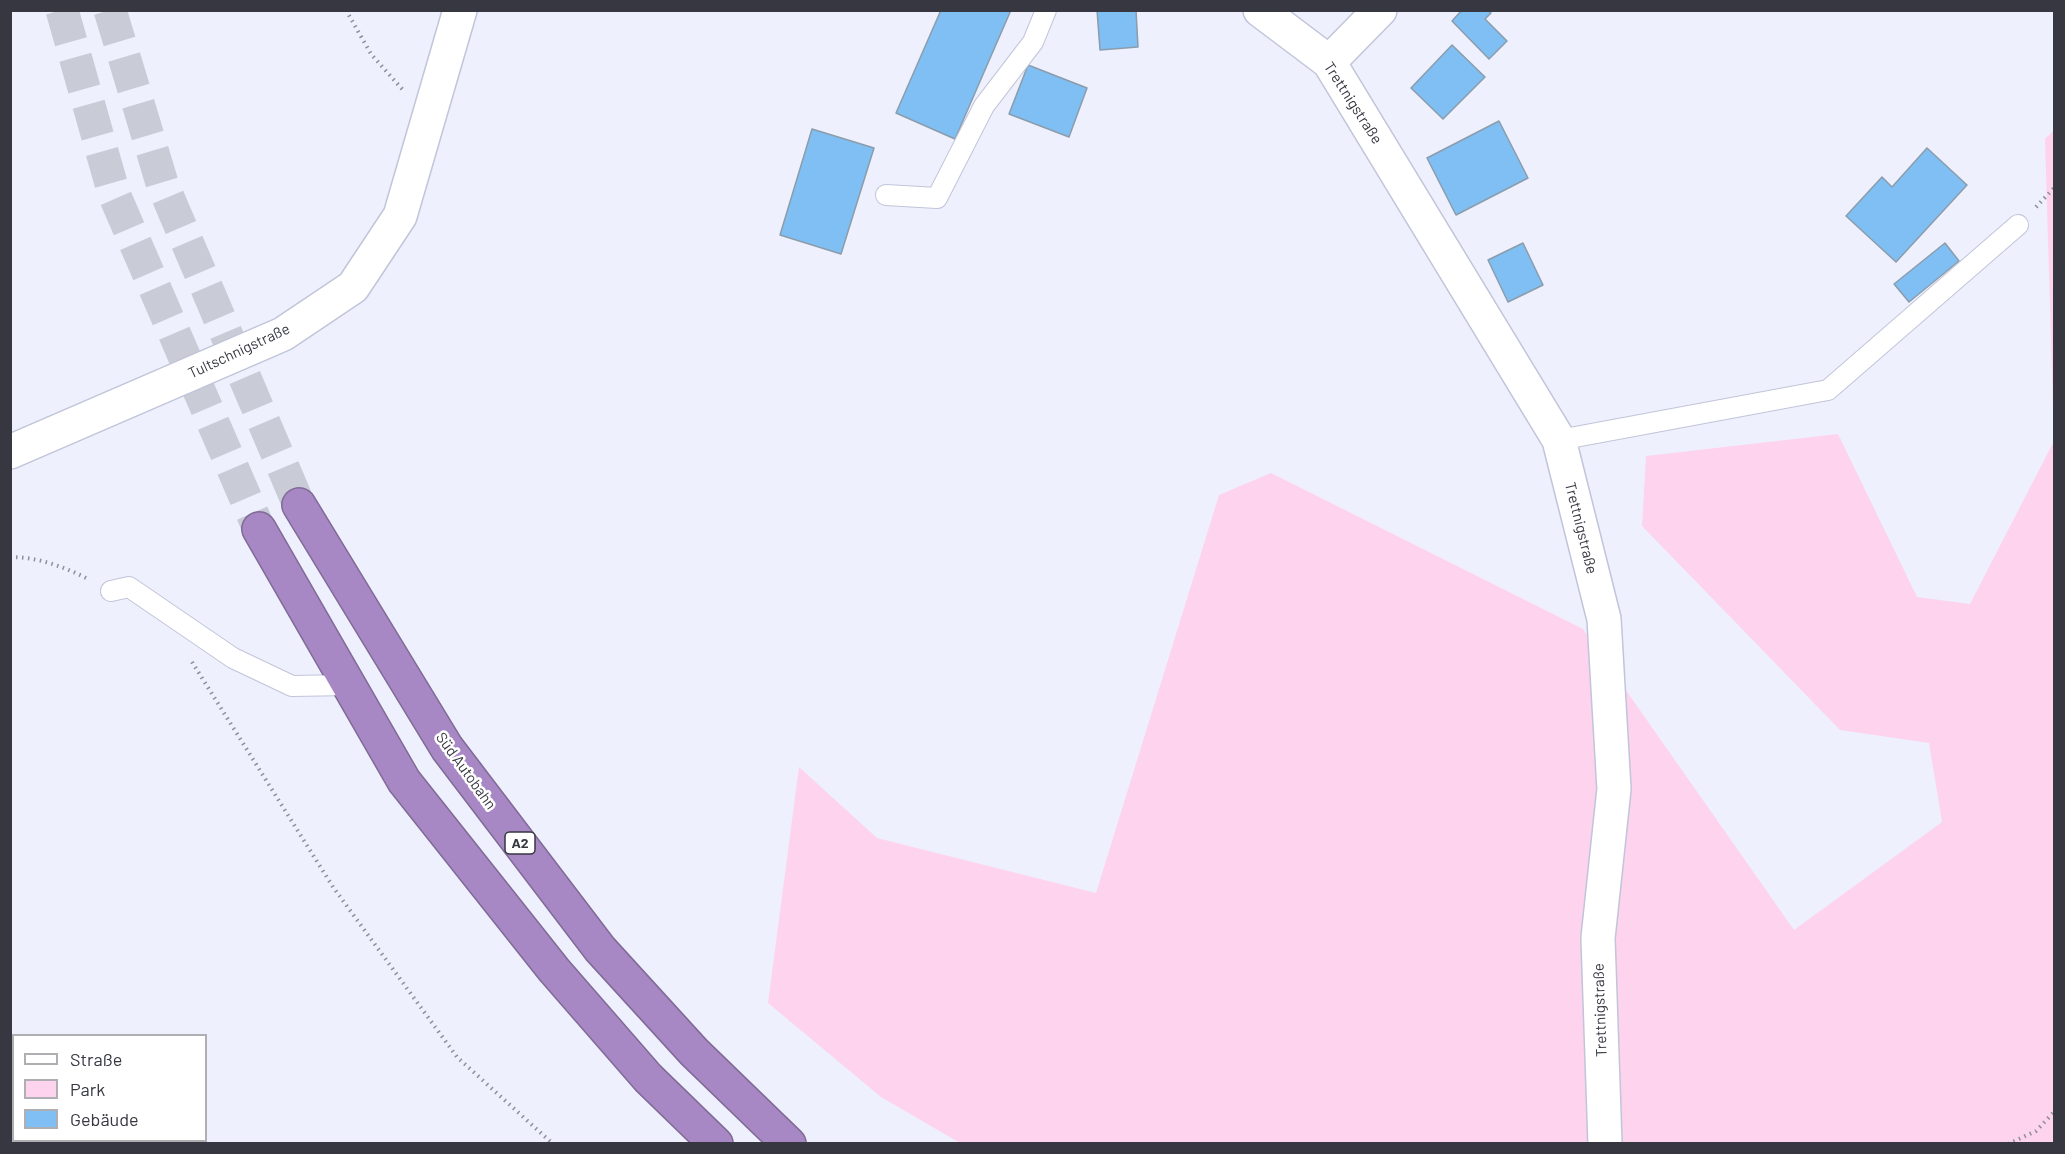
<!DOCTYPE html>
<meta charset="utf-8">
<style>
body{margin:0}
#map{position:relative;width:2065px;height:1154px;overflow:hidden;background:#eef0fd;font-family:Barlow,sans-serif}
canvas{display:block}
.frame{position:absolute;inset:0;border:12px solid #363740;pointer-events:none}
.legend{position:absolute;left:12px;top:1034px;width:195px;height:108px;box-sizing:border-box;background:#fff;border:2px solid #afafb3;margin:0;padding:8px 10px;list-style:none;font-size:18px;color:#363740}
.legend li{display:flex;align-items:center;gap:12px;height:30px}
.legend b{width:30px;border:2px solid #afafb3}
</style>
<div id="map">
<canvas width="2065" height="1154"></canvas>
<div class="frame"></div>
<ul class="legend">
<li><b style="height:8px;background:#fff"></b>Straße</li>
<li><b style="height:16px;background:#fed3ee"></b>Park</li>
<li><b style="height:16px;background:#7fbff4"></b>Gebäude</li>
</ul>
</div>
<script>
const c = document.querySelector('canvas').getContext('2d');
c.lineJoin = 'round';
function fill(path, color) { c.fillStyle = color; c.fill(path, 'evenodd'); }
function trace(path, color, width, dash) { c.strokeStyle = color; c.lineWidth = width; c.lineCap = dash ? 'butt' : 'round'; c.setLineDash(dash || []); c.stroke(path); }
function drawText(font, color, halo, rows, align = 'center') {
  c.font = font + ' Barlow,sans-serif'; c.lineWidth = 5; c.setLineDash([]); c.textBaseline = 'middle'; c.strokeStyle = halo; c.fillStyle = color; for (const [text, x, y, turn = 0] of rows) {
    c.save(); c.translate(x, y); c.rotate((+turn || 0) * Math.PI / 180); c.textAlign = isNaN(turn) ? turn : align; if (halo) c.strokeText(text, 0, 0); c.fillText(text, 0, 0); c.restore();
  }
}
fill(new Path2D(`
 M2054,130V1143H960L881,1097L768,1003L799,767L877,838L1096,893L1219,495L1271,473L1583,629L1794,930L1942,822L1929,743L1840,730L1642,526L1646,456L1838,434L1917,597L1970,604L2054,441L2045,139Z`), '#fed3ee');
const building = new Path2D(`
 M941,10H1011L955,139L896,113Z
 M1097,10H1136L1138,47L1100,50Z
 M1462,10H1488L1491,13L1485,19L1507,41L1489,59L1452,21Z
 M1452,45L1485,77L1443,119L1411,88Z
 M1028,65L1087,88L1069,137L1009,114Z
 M1499,121L1528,178L1456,215L1427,158Z
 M812,129L874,148L841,254L780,235Z
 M1927,148L1967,185L1896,262L1846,216L1882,177L1892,187Z
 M1523,243L1543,285L1508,302L1488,260Z
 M1945,243L1959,261L1909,302L1894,284Z`);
fill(building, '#7fbff4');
trace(building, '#8b9cab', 1.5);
trace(new Path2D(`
 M62,10L114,194L259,529
 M110,10L162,183L299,505`), '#c9cbd7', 33, [33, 16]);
const lane = new Path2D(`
 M886,195L937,198L984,106L1033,42L1046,10
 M1559,440L1828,390L2018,225
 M111,591L129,587L233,658L292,686L350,685`);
const street = new Path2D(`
 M1260,10L1329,62L1559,440L1604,619L1614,789L1598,938L1605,1144
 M1329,62L1380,10
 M10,452L283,334L353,287L400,216L460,10`);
const highway = new Path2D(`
 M299,505L447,748L600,949L694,1052L789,1144
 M259,529L404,781L554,970L648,1078L716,1144`);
trace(lane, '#c1c5d9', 22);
trace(street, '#c1c5d9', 36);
trace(highway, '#806b96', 36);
trace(new Path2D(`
 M346,10L371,54L403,90
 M2036,207L2054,188
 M10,557C38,557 65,567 90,580
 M192,662L333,887L457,1057L553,1144
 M2008,1144L2036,1131L2054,1112`), '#8d8f9a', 4, [1.5, 4.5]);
trace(lane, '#fff', 20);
trace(street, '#fff', 33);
trace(highway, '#a887c5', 33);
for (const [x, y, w] of [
 [520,843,30]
]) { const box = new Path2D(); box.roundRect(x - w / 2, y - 11, w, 22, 4.5); c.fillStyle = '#fff'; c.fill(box); trace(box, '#363740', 1.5); }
drawText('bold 14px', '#363740', null, [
 ["A2",520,843]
]);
drawText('15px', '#363740', '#fff', [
 ["Trettnigstraße",1353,103,57],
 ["Tultschnigstraße",239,351,-25],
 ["Trettnigstraße",1581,528,76],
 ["Süd Autobahn",466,771,54],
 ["Trettnigstraße",1600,1010,-92]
]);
</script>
